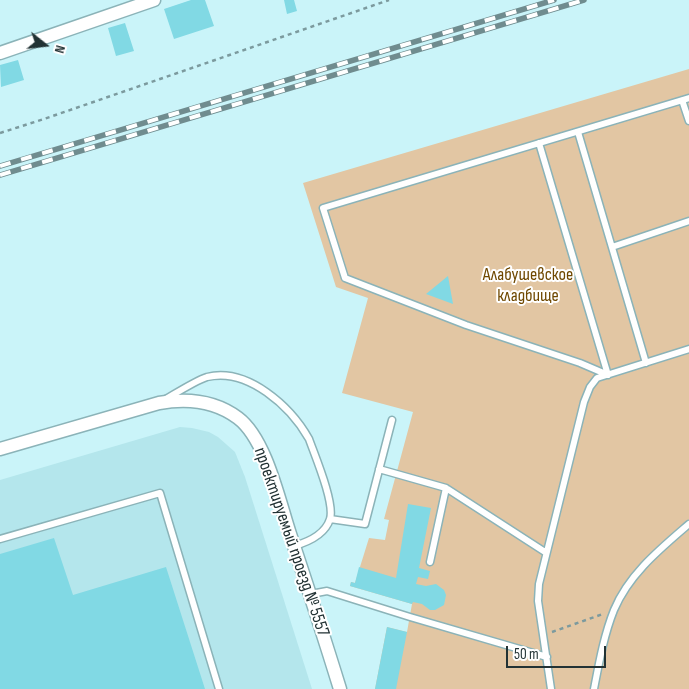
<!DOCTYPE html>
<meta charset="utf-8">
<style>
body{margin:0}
#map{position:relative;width:689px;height:689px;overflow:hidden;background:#caf4f9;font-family:"Sofia Sans Condensed",sans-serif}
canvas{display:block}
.north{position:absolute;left:20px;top:20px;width:50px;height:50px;-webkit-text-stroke:4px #fff;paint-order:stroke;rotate:106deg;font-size:14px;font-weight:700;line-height:20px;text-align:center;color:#223234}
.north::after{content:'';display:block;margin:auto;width:18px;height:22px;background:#223234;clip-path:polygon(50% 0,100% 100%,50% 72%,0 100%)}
.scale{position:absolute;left:506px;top:646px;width:100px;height:22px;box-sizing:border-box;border:2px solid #223234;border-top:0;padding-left:6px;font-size:15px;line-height:18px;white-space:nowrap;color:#223234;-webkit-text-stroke:4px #fff;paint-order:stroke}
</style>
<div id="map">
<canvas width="689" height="689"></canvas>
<div class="north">N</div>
<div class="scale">50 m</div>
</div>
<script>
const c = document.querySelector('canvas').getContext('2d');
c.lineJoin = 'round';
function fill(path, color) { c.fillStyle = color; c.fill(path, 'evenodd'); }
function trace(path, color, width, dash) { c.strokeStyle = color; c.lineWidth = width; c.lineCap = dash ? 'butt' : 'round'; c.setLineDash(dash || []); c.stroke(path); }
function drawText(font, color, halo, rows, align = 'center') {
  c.font = font + ' "Sofia Sans Condensed",sans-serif'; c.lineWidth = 4; c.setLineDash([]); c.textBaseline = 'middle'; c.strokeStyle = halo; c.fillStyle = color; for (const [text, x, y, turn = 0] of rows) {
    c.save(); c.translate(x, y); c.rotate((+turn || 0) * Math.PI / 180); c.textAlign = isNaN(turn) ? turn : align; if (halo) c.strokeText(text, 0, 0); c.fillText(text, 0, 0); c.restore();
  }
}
fill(new Path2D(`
 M180,427L192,428L209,432L218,437L235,452L245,477L312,689H0V480Z`), '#b4e6ec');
fill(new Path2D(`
 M689,69V689H375L387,627L407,632L412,604L350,586L351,582L355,583L369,538L385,540L389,520L384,519L413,412L342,393L368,298L336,287L303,183Z`), '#e2c6a3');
fill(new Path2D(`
 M191,0H205L214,26L174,39L164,9Z
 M284,0H294L297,11L287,14Z
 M125,23L134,51L116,56L108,28Z
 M18,60L24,80L1,87L0,65Z
 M448,276L453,304L426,294Z
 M408,504L431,508L419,568L430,571L428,579L418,577L416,584L426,586L436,584L444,590L446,595L444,605L435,610H430L422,604L413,602L412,604L350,586L351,582L355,583L359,567L396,578Z
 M54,538L73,595L166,567L205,689H0V554Z
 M387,627L407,632L396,689H375Z`), '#81d9e4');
const lane = new Path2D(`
 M682,100L689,121
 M578,132L646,363
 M539,143L608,375
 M612,247L689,221
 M608,375L580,363L466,325L345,278L323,208L689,98
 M166,399C178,392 195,381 207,377C248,367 291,407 309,439C315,456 335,503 330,519C325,535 308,542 294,546
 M379,469L446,488L545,552
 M330,519L365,524L392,420
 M0,539L160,493L219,689
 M430,562L446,488
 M311,594L327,591L410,617L547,657
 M551,689L538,601L539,584L584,402L590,387L597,378L689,349
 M594,689C599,663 604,635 614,610C629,574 660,549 689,524`);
const street = new Path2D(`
 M0,53L154,0
 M0,449L159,403C187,398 214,400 238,418C266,439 279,501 290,534C307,585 324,637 340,689`);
trace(lane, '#8bb3b8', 9);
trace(street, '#8bb3b8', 15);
trace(new Path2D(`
 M0,133L44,119L389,0
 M552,632L603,614`), '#7c9a9e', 2.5, [4, 4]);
trace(lane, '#fff', 6);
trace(street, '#fff', 12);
const rail = new Path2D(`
 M0,166L554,0
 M0,175L584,0`);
trace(rail, '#708c8f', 5.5);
trace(rail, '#fff', 4, [11]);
drawText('18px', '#6f4800', '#fff', [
 ["Алабушевское",528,275],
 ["кладбище",528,296]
]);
drawText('18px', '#223234', '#fff', [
 ["проектируемый проезд № 5557",291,542,71]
]);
</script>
